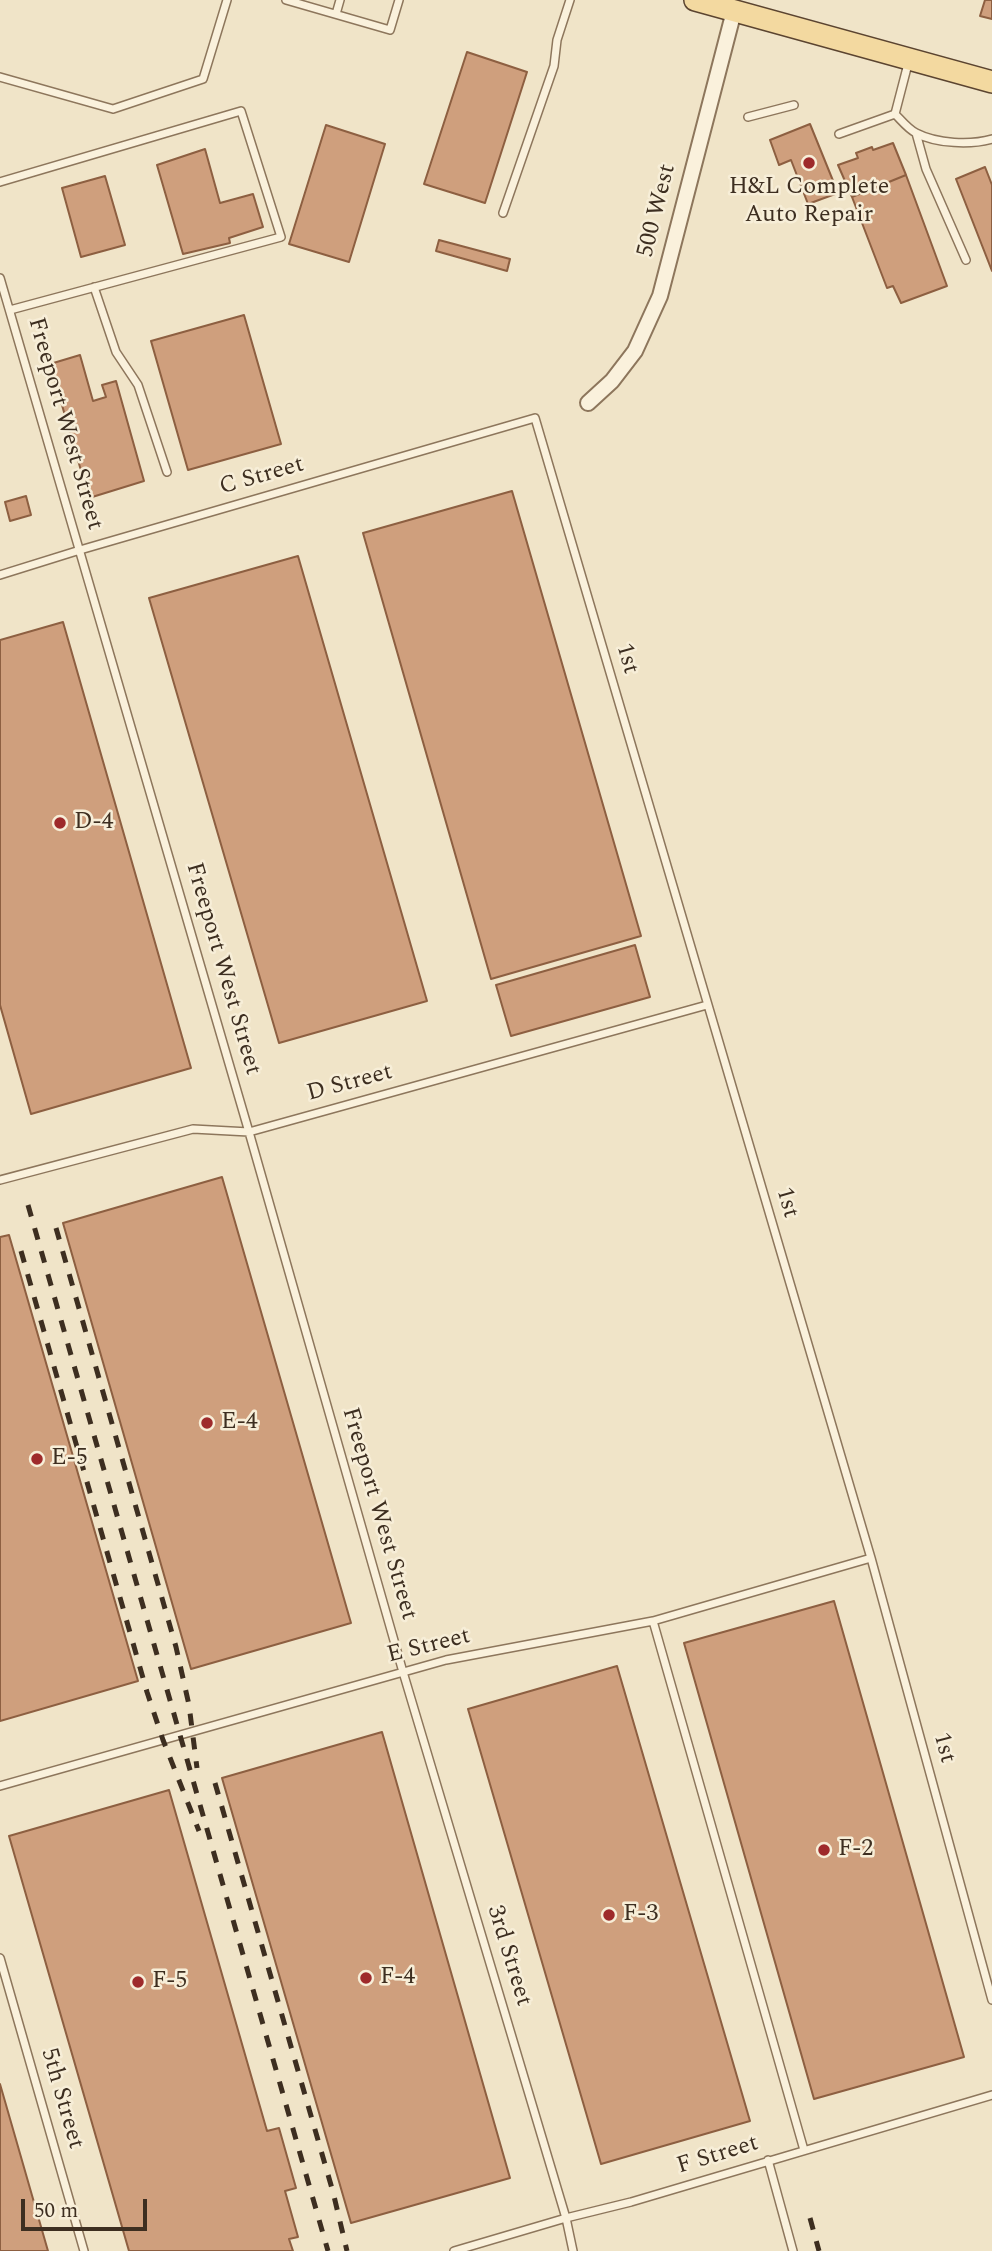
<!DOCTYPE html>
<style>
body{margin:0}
#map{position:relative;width:992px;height:2251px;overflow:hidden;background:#f0e4c8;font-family:Spectral,serif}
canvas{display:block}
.scale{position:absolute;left:21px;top:2199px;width:126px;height:32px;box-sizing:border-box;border:4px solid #3d2e20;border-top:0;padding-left:9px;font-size:21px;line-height:24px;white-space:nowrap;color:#3d2e20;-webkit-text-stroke:5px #f7eed8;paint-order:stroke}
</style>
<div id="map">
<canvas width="992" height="2251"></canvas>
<div class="scale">50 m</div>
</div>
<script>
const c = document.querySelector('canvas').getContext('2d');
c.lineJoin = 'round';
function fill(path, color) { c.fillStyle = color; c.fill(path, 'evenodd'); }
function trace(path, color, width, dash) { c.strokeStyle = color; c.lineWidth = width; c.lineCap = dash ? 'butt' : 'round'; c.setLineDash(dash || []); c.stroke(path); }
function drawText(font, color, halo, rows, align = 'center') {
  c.font = font + ' Spectral,serif'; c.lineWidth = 5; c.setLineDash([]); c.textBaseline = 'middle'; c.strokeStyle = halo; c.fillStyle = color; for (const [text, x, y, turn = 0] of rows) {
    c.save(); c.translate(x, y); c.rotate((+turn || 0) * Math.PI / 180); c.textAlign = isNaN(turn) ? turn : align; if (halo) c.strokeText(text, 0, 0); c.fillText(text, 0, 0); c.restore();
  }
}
const building = new Path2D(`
 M985,0H992V19L980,16Z
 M467,52L527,72L485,203L424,184Z
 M810,124L838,193L808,204L791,160L779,165L770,140Z
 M326,125L385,144L349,262L289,244Z
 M893,143L906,175L852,197L838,165L858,158L856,153L872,147L873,150Z
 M205,149L220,203L253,194L263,227L229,238L230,243L183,254L157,165Z
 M985,167L992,185V271L956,179Z
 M906,175L947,286L901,303L893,286L887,288L852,197Z
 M105,176L125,245L81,257L62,188Z
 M439,240L510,259L507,271L436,251Z
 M244,315L281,444L188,470L151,341Z
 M80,355L93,401L106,397L102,385L116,381L144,481L89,498L50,364Z
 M512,491L641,936L491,979L363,533Z
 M26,496L31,515L10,521L5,502Z
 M298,556L427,1001L279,1043L149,598Z
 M63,622L191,1068L31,1114L0,1005V640Z
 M635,945L650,997L511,1036L496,985Z
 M222,1177L351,1623L191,1669L63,1223Z
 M9,1235L138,1681L0,1721V1237Z
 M834,1601L964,2057L814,2099L684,1643Z
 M617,1666L750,2121L601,2164L468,1709Z
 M382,1732L510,2178L351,2223L222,1778Z
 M169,1790L267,2131L279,2128L296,2188L285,2191L298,2237L289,2239L293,2251H129L9,1836Z
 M0,2084L48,2251H0Z`);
fill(building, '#cf9f7d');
trace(building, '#8d5f41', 2);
const service = new Path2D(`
 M286,0L390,30L399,0
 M336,14L340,0
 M0,77L113,109L203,79L227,0
 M895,114C901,120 908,129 916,133C937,144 971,145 992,139
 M748,117L794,105
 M916,133L926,169L966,260
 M839,134L895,114L909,60
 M0,182L241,111L281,237L10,310
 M503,213L554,66L557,40L570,0
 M0,278L249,1132L403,1672L566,2218L573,2251
 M94,287L116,352L138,385L167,472
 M0,575L80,550L535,418L871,1558L992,2000
 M0,1180L193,1129L249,1132L707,1005
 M653,1621L804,2150
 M0,1786L446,1660L653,1621L871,1558
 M0,1958L84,2251
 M768,2160L793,2251
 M454,2251L566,2218L631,2202L992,2095`);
const minor = new Path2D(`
 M588,403L612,381L635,351L660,296L734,11`);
const primary = new Path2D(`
 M695,0L992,82`);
trace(service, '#8d765c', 10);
trace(minor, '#8d765c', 18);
trace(primary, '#5b4430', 24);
trace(service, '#faf1dc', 7);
trace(minor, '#faf1dc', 14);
trace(primary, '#f3d9a0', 21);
trace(new Path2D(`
 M28,1205L328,2251
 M56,1228L176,1647L189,1705L197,1768
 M21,1251L147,1692L163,1740L199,1831
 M215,1783L333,2192L347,2251
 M810,2218L819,2251`), '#3d2e20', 5, [12, 12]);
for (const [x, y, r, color] of [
 [809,163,7,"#9e2a2b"],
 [60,823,7,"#9e2a2b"],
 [207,1423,7,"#9e2a2b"],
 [37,1459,7,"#9e2a2b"],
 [824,1850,7,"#9e2a2b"],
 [609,1915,7,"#9e2a2b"],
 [366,1978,7,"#9e2a2b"],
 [138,1982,7,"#9e2a2b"]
]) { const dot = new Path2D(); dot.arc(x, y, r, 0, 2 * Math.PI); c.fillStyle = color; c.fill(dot); trace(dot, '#f7eed8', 2.5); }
drawText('24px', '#3d2e20', '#f7eed8', [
 ["H&L Complete",809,188,"center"],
 ["Auto Repair",809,216,"center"],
 ["D-4",74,823],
 ["E-4",221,1423],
 ["E-5",51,1459],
 ["F-2",838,1850],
 ["F-3",623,1915],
 ["F-4",380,1978],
 ["F-5",152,1982]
], 'left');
drawText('24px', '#3d2e20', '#f7eed8', [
 ["500 West",658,211,-76],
 ["Freeport West Street",64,424,74],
 ["C Street",262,477,-16],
 ["1st",626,659,74],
 ["Freeport West Street",222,969,74],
 ["D Street",350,1084,-15],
 ["1st",786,1203,74],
 ["Freeport West Street",378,1514,74],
 ["E Street",429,1647,-14],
 ["1st",943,1748,75],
 ["3rd Street",508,1956,73],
 ["5th Street",61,2099,74],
 ["F Street",718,2156,-17]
]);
</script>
